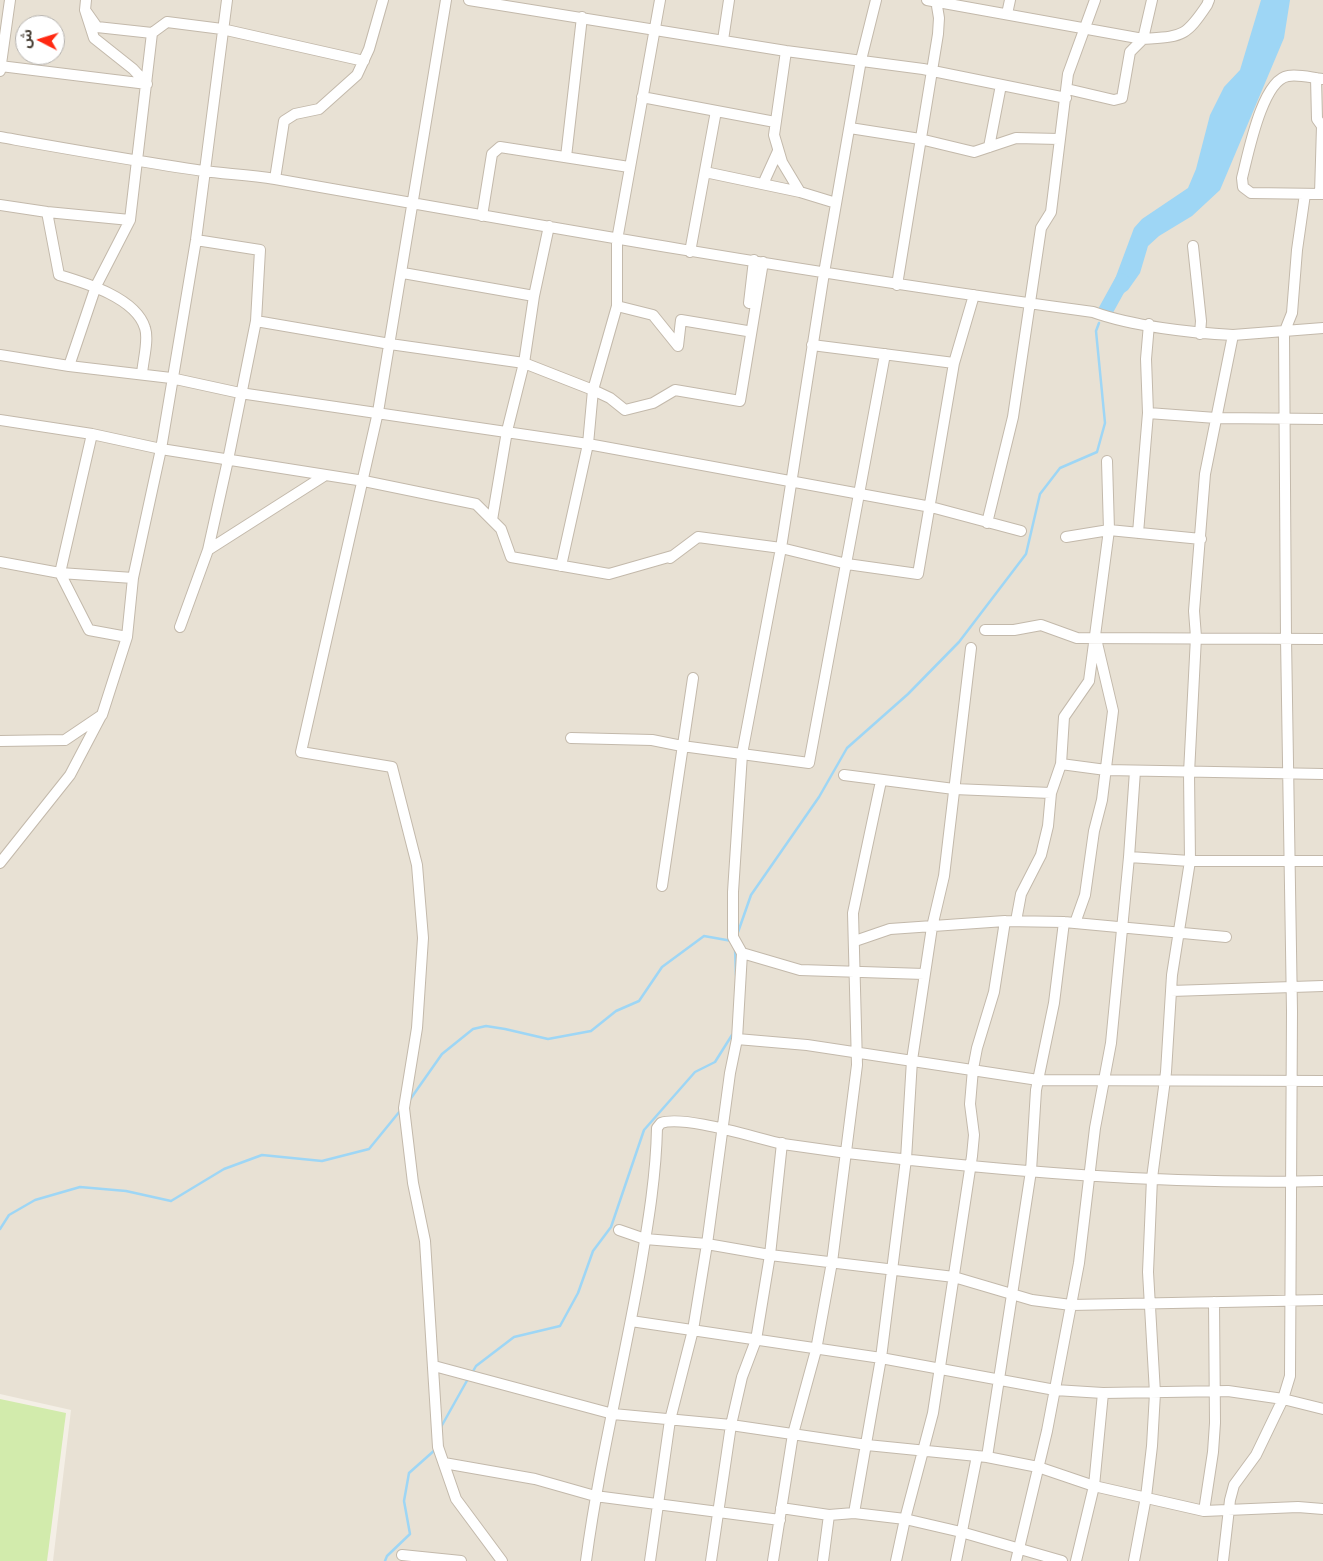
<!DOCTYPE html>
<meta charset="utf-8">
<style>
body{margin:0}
#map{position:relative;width:1323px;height:1561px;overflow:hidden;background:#f4efe6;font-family:Arial,"Noto Sans Arabic",sans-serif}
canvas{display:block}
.north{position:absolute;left:15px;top:15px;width:50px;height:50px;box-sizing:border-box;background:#fff;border:1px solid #b5b2ae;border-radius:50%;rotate:275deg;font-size:14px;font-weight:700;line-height:20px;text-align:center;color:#473f35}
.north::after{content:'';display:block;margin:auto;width:18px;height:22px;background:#ff2912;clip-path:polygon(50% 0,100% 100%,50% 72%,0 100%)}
</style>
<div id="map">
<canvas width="1323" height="1561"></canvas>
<div class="north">ش</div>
</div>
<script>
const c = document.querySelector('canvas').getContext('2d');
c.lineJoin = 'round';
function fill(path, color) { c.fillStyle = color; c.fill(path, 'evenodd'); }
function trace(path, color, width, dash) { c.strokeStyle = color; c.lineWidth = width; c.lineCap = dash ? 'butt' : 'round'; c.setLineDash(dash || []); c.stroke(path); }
fill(new Path2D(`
 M0,0H1323V1561H53L71,1410L0,1394ZM25,25H55V55H25Z`), '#e8e1d4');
fill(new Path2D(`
 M0,1399L66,1413L47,1561H0Z`), '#d2ebac');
fill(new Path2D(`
 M1261,0H1290L1284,38L1220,190L1192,216L1159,236L1148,246L1140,273L1128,290L1121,295L1112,297V287L1134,228L1142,219L1188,188L1196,169L1210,115L1224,87L1240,70Z`), '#9ed6f5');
trace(new Path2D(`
 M737,935L751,895L819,797L847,748L908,694L959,642L1026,554L1040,494L1060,468L1097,452L1105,423L1096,331L1099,323
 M735,948L736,975
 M409,1101L442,1054L473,1029L486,1026L505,1029L548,1039L591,1031L616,1011L639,1001L662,967L704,936L732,941
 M0,1229L9,1215L35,1200L80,1187L126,1191L171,1201L224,1169L262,1155L322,1161L369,1149L400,1111
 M472,1373L476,1366L514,1337L560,1326L578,1293L593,1251L611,1227L644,1130L695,1072L715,1062L732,1035
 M441,1427L469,1377
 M385,1561L387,1556L410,1534L404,1501L409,1473L436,1449`), '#9ed6f5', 2.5);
trace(new Path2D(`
 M1106,310L1122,281`), '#9ed6f5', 15);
const street = new Path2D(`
 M86,0L85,10L94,38L133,69L147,84
 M446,0L378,412L301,752L392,767L417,865L423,938L417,1028L404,1108L413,1183L425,1241L438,1447L456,1499L502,1561
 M469,0L786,51L923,69L1066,98
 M876,0L861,60L824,273L781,548L742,754L733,892V937L742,953L800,970L924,974
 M927,0L1143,39C1182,36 1185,38 1207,5L1209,0
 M85,10L97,27L152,33L167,22L222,29L364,61
 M1007,14L1010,0
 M723,40L729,0
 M786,51L774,135L782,162L800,192
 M0,66L147,84
 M0,71L10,0
 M1316,78L1317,119L1322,126L1320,194
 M1323,79C1312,78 1299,74 1288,76C1262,80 1248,155 1242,178L1243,187L1251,193L1323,194
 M1067,89L1114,100L1122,98L1130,52L1143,39L1152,0
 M642,97L775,122
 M850,128L920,139L974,152L1016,138L1059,139
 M0,137C68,149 135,161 203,171C227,174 251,175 275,179C547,227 819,275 1093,312C1132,326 1191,333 1233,335L1205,474L1194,611L1196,637L1189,773L1190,861L1172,975L1166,1072L1152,1178L1148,1272L1155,1393L1152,1446L1146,1497L1134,1561
 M989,147L1001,85
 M566,157L582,17
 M705,172L800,192L836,203
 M275,179L284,121L295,114L319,109L357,75L369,49L383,0
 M763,184L778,151
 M0,205L47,212L130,220
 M47,212L59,275C86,283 136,298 145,328C149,340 143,360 142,374
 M482,216L492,154L500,147L629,167
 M1193,246L1201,321L1200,334
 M690,252L716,111
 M403,273L534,296
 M897,285L938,34L939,18L936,0
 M749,303L754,260
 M617,306L653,315L678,346L681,320L747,331
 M256,321L390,344L524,363L593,390L610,398L625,410L653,403L675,390L740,401L763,262
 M1233,335L1323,328
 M812,345L954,363
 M0,355L69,366L171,378L240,393L588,444L931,507L1021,531
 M69,366L96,286L130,220L152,33
 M1148,413L1216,418L1323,419
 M0,420L92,434L161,449L364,481L476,504L501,529L511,557L609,574L672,556
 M92,434L60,573L89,630L127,637
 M492,520L507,431L524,363L534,296L549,226
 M987,523L1013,417L1041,228L1051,212L1068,74L1095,0
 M1138,533L1148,413L1146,359L1149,324
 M1066,537L1109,530L1201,539
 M208,550L324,476
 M670,558L698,537L781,548L847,564L918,574L954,363L974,295
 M0,562L60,573L133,578
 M561,566L588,444L593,390L617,306V240L660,0
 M180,627L208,550L228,460L256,321L260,250L196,240
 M985,630H1014L1041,625L1077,638L1323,639
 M571,738L652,740L682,746L809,763L885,354
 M0,741L65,740L102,715L127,637L133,578L161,449L196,240L227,0
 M1061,764L1106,770L1323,774
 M844,775L954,789L1051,793
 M1129,857L1190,861H1323
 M0,863L70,775L101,716
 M662,886L693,678
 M1016,921L1021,894L1041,855L1048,826L1051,793L1061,764L1064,717L1089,681L1109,530L1107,461
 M1075,923L1085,895L1094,831L1102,800L1113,711L1097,643
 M855,941L890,929L1005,921L1064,922L1226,937
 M1171,991L1323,986
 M737,1039L807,1045L1038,1080L1323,1081
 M619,1230L645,1239L707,1244L770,1255L954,1277L1032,1300L1071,1305L1323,1300
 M631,1321L881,1358L1055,1390L1103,1393L1228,1391L1283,1399L1323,1409
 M434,1366L613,1414L731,1425L867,1445L987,1457L1038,1467L1094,1486L1204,1511L1298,1507L1323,1509
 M987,1457L1031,1171L1036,1090L1054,1003L1064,922
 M444,1463L535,1479L595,1496L780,1520
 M781,1508L829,1515L854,1513L905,1519L961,1532L1062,1561
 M1204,1511L1213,1452L1215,1423L1214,1302
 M854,1513L881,1358L906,1159L912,1060L932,927L944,876L971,648
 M402,1555L461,1561
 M586,1561C599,1463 623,1368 640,1271C648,1223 656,1177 657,1128L661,1123C685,1115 755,1138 783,1144C804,1147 826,1150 847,1153C1004,1171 1164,1185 1323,1181
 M650,1561L670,1420L693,1330L707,1244L730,1073L737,1039L742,953
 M711,1561L731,1425L742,1377L756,1340L770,1255L782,1143
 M773,1561L793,1434L816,1350L832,1262L857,1065L853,913L881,781
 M823,1561L829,1515
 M896,1561L905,1519L933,1413L972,1156L974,1135L970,1104L973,1069L977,1048L994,992L1005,921
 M956,1561L977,1456
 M1016,1561L1047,1431L1079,1263L1095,1128L1111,1043L1129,857L1135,771
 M1076,1561L1094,1486L1103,1393
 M1223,1561L1230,1500L1234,1485L1256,1455L1283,1399L1290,1376L1292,1011L1286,638L1284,333L1292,313L1297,250L1305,194`);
trace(street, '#c3b9ab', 12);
trace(street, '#fff', 10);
</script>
